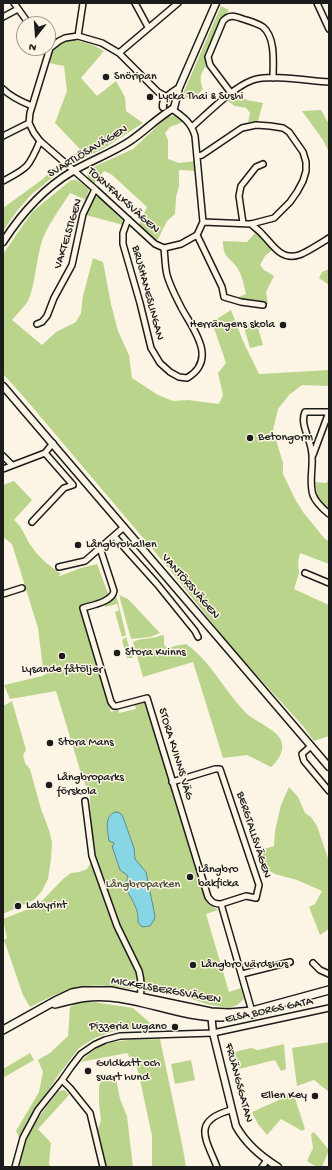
<!DOCTYPE html>
<meta charset="utf-8">
<style>
body{margin:0}
#map{position:relative;width:332px;height:1170px;overflow:hidden;background:#fcf5e5;font-family:"Gochi Hand",sans-serif}
canvas{display:block}
.frame{position:absolute;inset:0;border:4px solid #1c1c1c;pointer-events:none}
.north{position:absolute;left:16px;top:16px;width:40px;height:40px;box-sizing:border-box;background:#fcf5e5;border:1px solid #a29e95;border-radius:50%;rotate:197deg;font-size:11px;font-weight:700;line-height:16px;text-align:center;color:#1c1c1c}
.north::after{content:'';display:block;margin:auto;width:14px;height:18px;background:#1c1c1c;clip-path:polygon(50% 0,100% 100%,50% 72%,0 100%)}
</style>
<div id="map">
<canvas width="332" height="1170"></canvas>
<div class="frame"></div>
<div class="north">N</div>
</div>
<script>
const c = document.querySelector('canvas').getContext('2d');
c.lineJoin = 'round';
function fill(path, color) { c.fillStyle = color; c.fill(path, 'evenodd'); }
function trace(path, color, width, dash) { c.strokeStyle = color; c.lineWidth = width; c.lineCap = dash ? 'butt' : 'round'; c.setLineDash(dash || []); c.stroke(path); }
function drawText(font, color, halo, rows, align = 'center') {
  c.font = font + ' "Gochi Hand",sans-serif'; c.lineWidth = 3; c.setLineDash([]); c.textBaseline = 'middle'; c.strokeStyle = halo; c.fillStyle = color; for (const [text, x, y, turn = 0] of rows) {
    c.save(); c.translate(x, y); c.rotate((+turn || 0) * Math.PI / 180); c.textAlign = isNaN(turn) ? turn : align; if (halo) c.strokeText(text, 0, 0); c.fillText(text, 0, 0); c.restore();
  }
}
fill(new Path2D(`
 M221,6L229,10C220,21 205,52 206,66C200,74 199,79 203,89L192,100L182,96Z
 M66,39C79,40 93,44 104,51L81,78L97,96L116,81L125,97L126,111L143,123L103,149L71,164L68,162L80,149L55,123L67,91L64,66L49,63C52,50 55,46 66,39Z
 M235,93L247,100L263,103L258,121L248,122L250,113L246,108L235,106L226,100Z
 M321,110L329,124V152L323,140L302,111Z
 M172,116H176L183,122L170,127L165,133L168,140V159L179,163L195,161L196,171L179,170V186L176,197L175,214L167,221L157,241L139,225L147,207L111,174L104,171L94,184C89,179 85,176 89,169L133,149L166,118Z
 M58,164L61,168L60,171L31,195L17,211L3,231V208L43,179Z
 M71,180H77L89,189L86,200L70,193C60,209 48,224 42,241C37,255 34,295 26,304C22,309 17,314 12,320L42,345L56,332L76,322L81,313L83,296L93,258L103,262L111,304L118,331L129,355L132,378L158,395L173,401L188,400L219,404L223,395L218,373L226,363L212,322L231,310L243,341L259,374L329,370V386L302,385L289,395L278,409L273,430L283,463V474L295,499L303,512L325,539L329,541V564L300,553L298,562L299,573L294,589L329,605V736L314,741L302,725L232,648L171,571L23,396L3,374V254L32,212Z
 M93,197H99L123,221V225L86,215Z
 M256,232L265,241L272,250L265,256L260,265L264,270L274,276L266,292L268,304H259L236,298L246,294C244,285 242,274 236,266C228,256 223,257 223,241L247,242Z
 M329,269V285L319,278L322,272Z
 M256,321L263,345L250,348L243,324Z
 M329,480V512L318,498L315,482L326,483Z
 M14,481L32,500L14,520C22,527 23,532 28,541C35,554 49,566 61,574L57,577L81,568L97,564L109,596L83,604L81,607L111,712L118,709L119,713L136,709L135,705L145,702L205,898L209,905L218,910L206,914L229,992L241,988L244,999L237,1005L229,1008L206,1004L172,992L132,988L131,989C86,981 70,986 30,1007L23,995L4,940L7,938L3,919L31,908L42,901L63,879L71,873L79,872L87,869L95,856L91,836L90,797L80,770L56,691L10,699L4,685L42,676L62,665L43,669L38,628L12,544L3,537V485Z
 M119,595L128,599L160,633L150,637L131,639Z
 M115,597L117,598L126,635L122,637L115,612L119,610L117,604L105,607V603Z
 M162,635L164,636V645L168,649L174,646L186,644C211,661 225,692 247,714C256,722 279,730 282,743C284,752 277,762 271,767L247,755L223,758L193,662L143,677L133,642C142,637 152,640 162,635Z
 M126,637L133,658H127L122,641L123,640V639Z
 M12,701L26,750L23,755L25,763L30,769L41,809L49,830L52,842L51,859L48,879L42,891L34,900L3,914V706Z
 M289,787L298,797L305,813L311,817L317,826L329,861V929L320,935L309,907L315,904L322,891L297,880L275,874L268,870L262,863L257,859V851L274,846L275,831L281,805Z
 M85,1002H94L133,1008L149,1022L152,1029L117,1030L95,1038L79,1048L57,1077L19,1137L16,1131L39,1092L43,1072L38,1060L50,1053L68,1036L70,1007L77,1003Z
 M160,1039L183,1149L186,1167H152V1136L142,1089L137,1068L127,1053L81,1062C101,1037 130,1040 160,1039Z
 M329,1042V1092L314,1080L297,1086L292,1048Z
 M284,1044L286,1069L281,1071L275,1060L239,1069L235,1052L251,1048L258,1050Z
 M30,1053L34,1060L3,1078V1069Z
 M191,1060L195,1080L175,1084L171,1064Z
 M111,1076L116,1079L120,1099L127,1116L133,1167H106L97,1132L101,1120L99,1104V1086L103,1077Z
 M65,1090L69,1095L38,1129L51,1143L49,1164L51,1167H19C23,1137 40,1114 59,1091Z
 M293,1092L305,1129L302,1131L281,1119L267,1135L258,1124L252,1112L279,1100L281,1096Z
 M314,1132L329,1150L322,1167H317L307,1161L313,1148L311,1134Z`), '#bbd48b');
const water = new Path2D(`
 M116,812L120,813L123,817L134,848L135,859L146,872L155,916L154,920L150,926L142,927L138,922C139,910 133,902 128,892C127,889 127,886 125,883L128,878L127,875L120,870L112,846L114,845V843L109,841C108,831 103,815 116,812Z`);
fill(water, '#87d6e3');
trace(water, '#5c8c93', 1);
const minor = new Path2D(`
 M14,3L29,24
 M135,3L148,27
 M317,3L329,29
 M3,17L18,9
 M78,36L83,3
 M119,53L178,3
 M3,89C11,97 22,102 32,106
 M231,93L210,65L208,57L223,21C229,14 235,16 243,19C249,21 257,23 263,27C276,38 273,63 273,78
 M167,97L158,92L119,53L102,43L78,36L65,38L59,41L50,48L30,113L29,123L34,133L40,141L95,189L155,244L164,248L181,244L197,235L203,222L195,136C191,122 183,117 172,109
 M192,127C208,113 233,87 253,80C271,74 309,81 329,82
 M3,136L29,123
 M198,156L202,155L242,128L256,125L270,126L283,128L289,132L303,152L306,162V171L303,181L297,192L290,202L274,218L251,224L203,222
 M3,181C28,168 29,167 40,141
 M128,219L123,233V244L140,303L151,348L160,363L170,372L179,377L187,378C219,359 192,328 181,307C176,297 170,286 167,275C165,267 165,257 164,248
 M243,223L239,196L241,186L256,167L263,164
 M251,224C255,228 260,231 263,235C273,245 281,261 299,255C307,252 321,243 329,238
 M197,235L222,287L224,297L241,302L263,305
 M37,324L42,322L47,316L54,298L72,265L83,214L95,189
 M329,412H305C300,423 309,437 311,448C315,464 308,479 313,495C316,503 323,509 329,514
 M313,455L329,412
 M3,456L12,465
 M3,469L45,453L53,443
 M32,522L64,488L73,485L45,453
 M114,536L157,584L195,631L198,637
 M100,548L114,591C112,602 92,605 83,608L111,702L114,706H117L147,698L208,897C212,903 215,904 221,904
 M59,567L85,561L124,527
 M305,573L329,583
 M3,594L22,588
 M311,746L302,754L304,761L329,791
 M172,782L215,769H220L259,885L256,898L246,896L221,904L253,1015
 M85,801L92,856L117,926L139,971C142,982 141,990 140,1000
 M313,963L320,970L329,974
 M242,974L290,962
 M62,1080L70,1088L90,1113L103,1167
 M15,1167L23,1138L38,1110L62,1080L71,1067L81,1054L94,1045L105,1040L120,1036L213,1033L329,1008
 M217,1167C206,1139 191,1121 231,1110
 M262,1167L267,1160`);
const tertiary = new Path2D(`
 M163,107C162,98 172,93 179,88
 M3,242C21,214 44,188 73,171C92,160 112,153 130,141C145,131 158,117 174,108L179,88L216,3
 M3,386L329,767
 M211,1012L213,1033L236,1126C246,1144 260,1156 278,1167`);
const secondary = new Path2D(`
 M55,1004C75,999 89,995 110,997C147,1000 184,1018 222,1017
 M3,1030L55,1001L72,993L83,991H111L211,1012L229,1013L252,1011L329,990`);
trace(minor, '#1c1c1c', 8);
trace(tertiary, '#1c1c1c', 9);
trace(secondary, '#1c1c1c', 10);
trace(minor, '#fcf5e5', 5);
trace(tertiary, '#fcf5e5', 6);
trace(secondary, '#fcf5e5', 7);
for (const [x, y, r, color] of [
 [106,77,4,"#1c1c1c"],
 [150,97,4,"#1c1c1c"],
 [283,325,4,"#1c1c1c"],
 [250,438,4,"#1c1c1c"],
 [78,545,4,"#1c1c1c"],
 [117,653,4,"#1c1c1c"],
 [62,656,4,"#1c1c1c"],
 [50,743,4,"#1c1c1c"],
 [49,785,4,"#1c1c1c"],
 [190,877,4,"#1c1c1c"],
 [18,906,4,"#1c1c1c"],
 [193,965,4,"#1c1c1c"],
 [175,1027,4,"#1c1c1c"],
 [88,1071,4,"#1c1c1c"],
 [315,1096,4,"#1c1c1c"]
]) { const dot = new Path2D(); dot.arc(x, y, r, 0, 2 * Math.PI); c.fillStyle = color; c.fill(dot); trace(dot, '#fcf5e5', 1.5); }
drawText('12px', '#1c1c1c', '#fcf5e5', [
 ["Snöripan",114,77],
 ["Lycka Thai & Sushi",158,97],
 ["Herrängens skola",275,325,"right"],
 ["Betongorm",258,438],
 ["Långbrohallen",86,545],
 ["Stora Kvinns",125,653],
 ["Lysande fåtöljer",62,670,"center"],
 ["Stora Mans",58,743],
 ["Långbroparks",57,778],
 ["förskola",57,792],
 ["Långbro",198,870],
 ["bakficka",198,884],
 ["Labyrint",26,906],
 ["Långbro värdshus",201,965],
 ["Pizzeria Lugano",167,1027,"right"],
 ["Guldkatt och",96,1064],
 ["svart hund",96,1078],
 ["Ellen Key",307,1096,"right"]
], 'left');
drawText('12px', '#1c1c1c', '#fcf5e5', [
 ["SVARTLÖSAVÄGEN",88,152,-31],
 ["TORNFALKSVÄGEN",123,201,42],
 ["VAKTELSTIGEN",69,234,-73],
 ["BRUSHANESLINGAN",147,293,75],
 ["VANTÖRSVÄGEN",190,587,49],
 ["STORA KVINNS VÄG",175,754,73],
 ["BERGTALLSVÄGEN",253,835,72],
 ["MICKELSBERGSVÄGEN",166,991,10],
 ["ELSA BORGS GATA",269,1011,-12],
 ["FRUÄNGSGATAN",238,1083,75]
]);
drawText('12px', '#4c533d', '#fcf5e5', [
 ["Långbroparken",143,885]
]);
</script>
